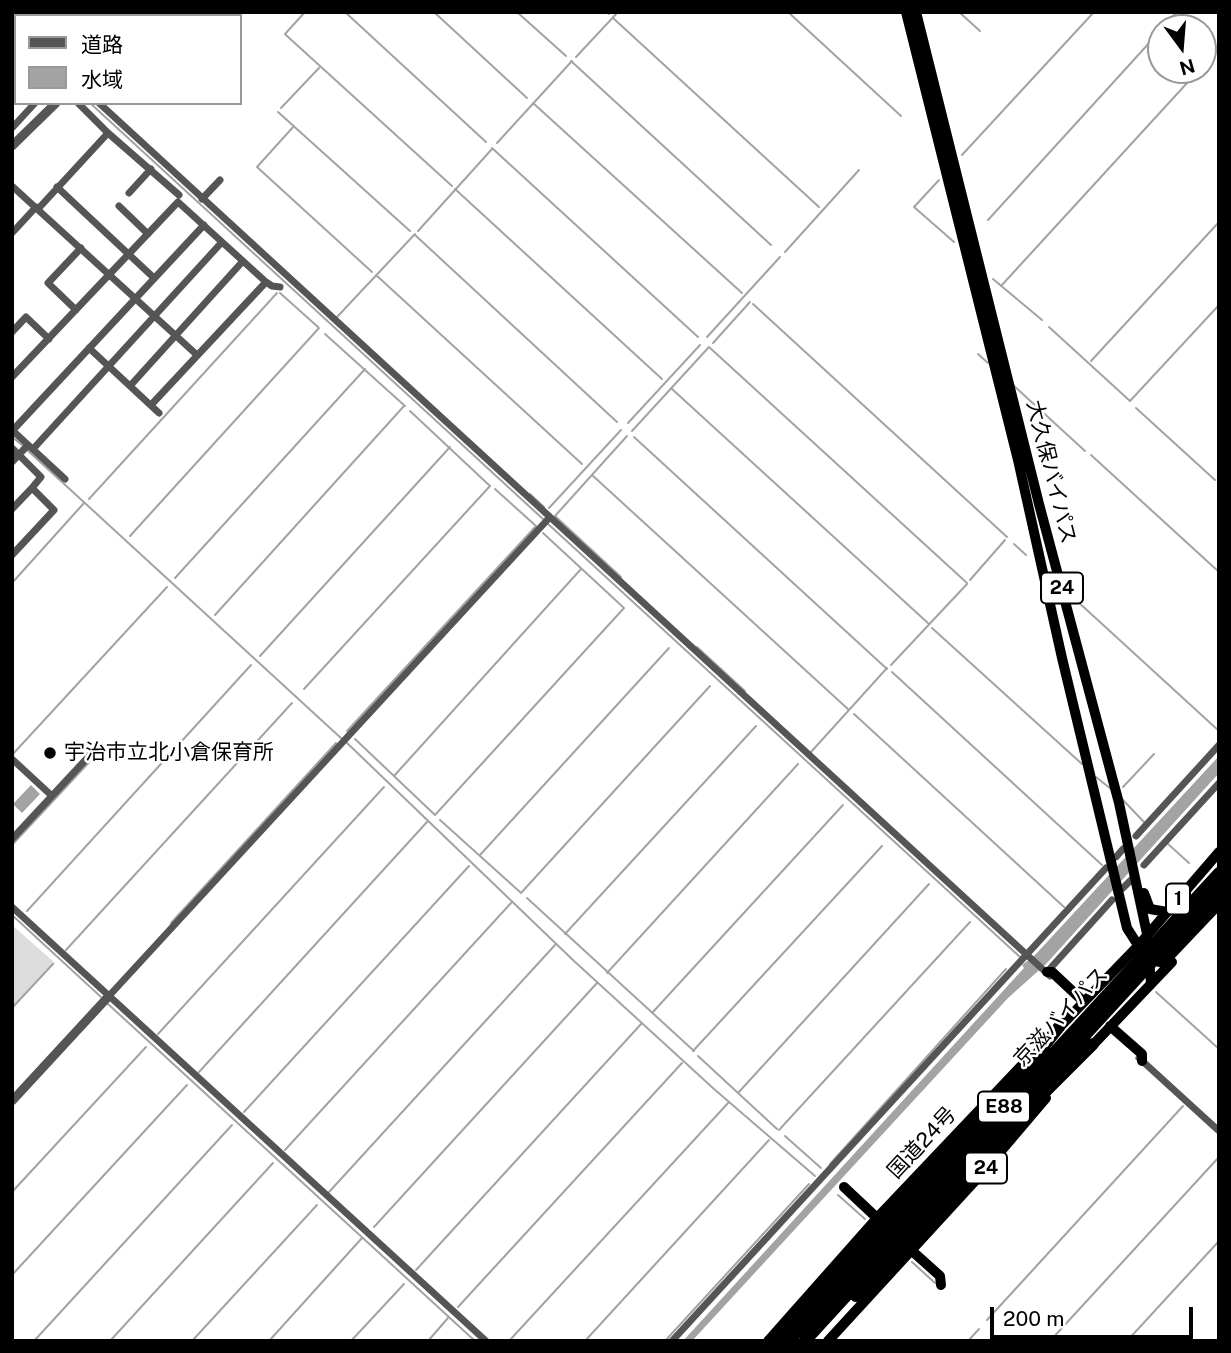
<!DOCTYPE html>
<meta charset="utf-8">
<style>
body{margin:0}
#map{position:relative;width:1231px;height:1353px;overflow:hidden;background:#fff;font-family:"Public Sans","Noto Sans JP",sans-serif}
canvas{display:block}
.frame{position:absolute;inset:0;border:14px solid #000;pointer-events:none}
.legend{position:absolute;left:14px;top:14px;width:228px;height:91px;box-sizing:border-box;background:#fff;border:2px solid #999;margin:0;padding:9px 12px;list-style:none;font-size:21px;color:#000}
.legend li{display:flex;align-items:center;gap:14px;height:35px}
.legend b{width:35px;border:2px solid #999}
.north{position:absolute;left:1147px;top:14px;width:70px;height:70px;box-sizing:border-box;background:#fff;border:2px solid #999;border-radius:50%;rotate:164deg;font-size:19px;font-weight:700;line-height:28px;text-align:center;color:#000}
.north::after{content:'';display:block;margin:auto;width:24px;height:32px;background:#000;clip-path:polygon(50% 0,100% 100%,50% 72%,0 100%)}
.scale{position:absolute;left:990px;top:1307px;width:203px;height:32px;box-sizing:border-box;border:4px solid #000;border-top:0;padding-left:9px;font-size:21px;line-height:24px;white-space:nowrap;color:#000;-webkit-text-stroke:5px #fff;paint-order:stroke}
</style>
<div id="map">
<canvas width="1231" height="1353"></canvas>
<div class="frame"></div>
<ul class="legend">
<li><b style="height:9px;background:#555"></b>道路</li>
<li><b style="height:19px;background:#a3a3a3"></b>水域</li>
</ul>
<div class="north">N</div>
<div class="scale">200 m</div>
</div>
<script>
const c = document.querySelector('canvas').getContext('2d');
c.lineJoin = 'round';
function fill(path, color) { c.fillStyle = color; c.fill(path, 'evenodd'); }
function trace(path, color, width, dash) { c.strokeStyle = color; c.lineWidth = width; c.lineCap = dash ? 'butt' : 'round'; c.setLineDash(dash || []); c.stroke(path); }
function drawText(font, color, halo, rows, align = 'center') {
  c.font = font + ' "Public Sans","Noto Sans JP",sans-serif'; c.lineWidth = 5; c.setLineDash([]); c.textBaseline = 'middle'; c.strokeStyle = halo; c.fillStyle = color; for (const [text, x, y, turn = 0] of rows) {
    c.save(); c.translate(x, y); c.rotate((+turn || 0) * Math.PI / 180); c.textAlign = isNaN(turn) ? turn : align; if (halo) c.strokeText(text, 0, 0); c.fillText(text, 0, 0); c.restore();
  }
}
fill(new Path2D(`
 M12,925L55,963L12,1009Z`), '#dcdcdc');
fill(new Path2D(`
 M1219,756V773L1046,964L1008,998L692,1341H683L1024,968L1022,965L1035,955Z
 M31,785L40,794L22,813L13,804Z`), '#a3a3a3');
trace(new Path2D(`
 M305,12L285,34L287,36L452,186
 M345,12L486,142
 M434,12L527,98
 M517,12L566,56
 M607,12L609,14
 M788,12L901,116
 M959,12L980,31
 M120,16L123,12
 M613,18L819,207
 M1163,28L1177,12
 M12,33L16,36
 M576,57L618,12
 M571,61L771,245
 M1203,66L1219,49
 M90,103L543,519
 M533,103L742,293
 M281,108L319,68
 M278,112L410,231
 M294,126L257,167L372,272
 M497,143L572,61
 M492,148L698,337
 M962,155L1094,12
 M939,180L914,207L954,242
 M455,189L662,379
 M988,220L1161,30
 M418,231L492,149
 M415,235L617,422
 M785,252L859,170
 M376,275L582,464
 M993,279L1042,320
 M1001,286L1199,70
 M280,293L318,327
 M753,304L1007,537
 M337,317L415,234
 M1049,327L1130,401L1219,305
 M325,334L405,406
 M707,337L780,257
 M713,343L750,302
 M978,354L988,363
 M1091,361L1219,222
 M1013,385L1085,451
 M672,389L929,624
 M1136,408L1215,480
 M410,411L490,486
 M628,423L700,345
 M632,431L709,347L967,583
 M12,437L22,445
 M634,437L887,669
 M26,449L342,739
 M1091,455L1219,572
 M592,475L849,710
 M495,489L536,526
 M530,494L544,507
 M89,499L277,293
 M549,508L621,430
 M547,523L1020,957
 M130,536L319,328
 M1014,544L1026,555
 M621,577L555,516L627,436
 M175,578L365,369
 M970,580L1005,540
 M12,583L84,503
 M1077,601L1219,731
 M215,615L404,406
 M932,628L1082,764
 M697,647L745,691
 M260,656L450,447
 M891,665L967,584
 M892,672L1102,865
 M304,689L490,486
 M854,714L1064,907
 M347,731L536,526
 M355,739L435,815
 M346,742L574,961L714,1089L815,1176
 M811,752L887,668
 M12,755L167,587
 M394,776L581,569
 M1096,777L1111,789
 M1123,787L1154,754
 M1123,800L1144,822
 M435,815L624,608L543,533
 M440,820L520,892
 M1168,844L1189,863
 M12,845L94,757
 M480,855L669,648
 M521,893L710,686
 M527,898L694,1051
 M27,911L251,665
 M12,915L101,997
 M171,923L336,743
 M565,934L756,726
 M66,950L292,703
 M607,973L798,764
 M1156,992L1219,1049
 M108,1004L475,1341
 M12,1008L53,964
 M652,1013L843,805
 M158,1034L384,787
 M693,1051L882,846
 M698,1056L777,1129
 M199,1072L427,822
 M738,1093L929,884
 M244,1112L469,866
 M779,1130L970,922
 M785,1136L821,1168
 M285,1150L511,903
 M830,1164L1006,969
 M12,1192L146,1047
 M329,1192L555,945
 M838,1195L865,1219
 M374,1227L597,983
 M912,1262L935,1283
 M416,1270L642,1023
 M12,1275L187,1085
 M458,1307L682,1063
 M987,1320L1183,1106
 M34,1341L232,1125
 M110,1341L273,1163
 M192,1341L317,1205
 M269,1341L362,1238
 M351,1341L404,1284
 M428,1341L448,1318
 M509,1341L729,1102
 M585,1341L769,1140
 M665,1341L809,1184
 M968,1341L979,1329
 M1050,1341L1219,1157
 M1127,1341L1219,1241`), '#a3a3a3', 2);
trace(new Path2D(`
 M12,40L16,43L12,47
 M78,103L108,133L179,195
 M99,103L1050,976
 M12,128L35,103
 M12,186L197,355
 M57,187L154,278
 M129,193L151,169
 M202,199L220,180
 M119,206L148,234
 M38,209L108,133
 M12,233L36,207
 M76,310L48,283L81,248
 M12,332L26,317L49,339
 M89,348L159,413
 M12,377L178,202L266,282L272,286L280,287
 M130,386L243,261
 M151,405L266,282
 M12,430L65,479
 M13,430L204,225
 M12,448L41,477L32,488L54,510L12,555
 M33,449L222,242
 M12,462L28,445
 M12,509L32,488
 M12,759L52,796
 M1136,836L1219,745
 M12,839L91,754
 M1116,857L1123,849
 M1144,865L1219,783
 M1123,888L1131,880
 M12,907L486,1341
 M1047,972L1112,900
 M108,997L550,517
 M1139,1058L1219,1131
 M672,1341L1106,868`), '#555', 7);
trace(new Path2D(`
 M135,16L138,12
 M12,19L16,23
 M12,146L56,103
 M12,1101L108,997`), '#555', 9);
trace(new Path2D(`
 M906,12L1018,460L1062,658L1127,928C1136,942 1145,960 1163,963L1219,904
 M916,12L1039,504L1119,803L1147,934L1151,983
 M1144,893L1150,909L1167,912
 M1047,972H1052L1084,1002
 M1110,1026L1142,1054V1061
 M1053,1034L1138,946L1219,852
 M1089,1049L1172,962
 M844,1187L877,1218
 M911,1250L940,1276L941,1285
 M768,1341L877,1218L1025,1062
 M828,1341L984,1171L1046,1098`), '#000', 10);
trace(new Path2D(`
 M856,1296L1036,1101L1093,1044
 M775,1341L1009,1090L1059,1027
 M789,1341L1219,873
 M805,1341L1219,889`), '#000', 12);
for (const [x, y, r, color] of [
 [50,753,7,"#000"]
]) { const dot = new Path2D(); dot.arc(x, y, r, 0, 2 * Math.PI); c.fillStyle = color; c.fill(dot); trace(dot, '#fff', 2.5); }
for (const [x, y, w] of [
 [1062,588,42],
 [1178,899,24],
 [1004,1107,52],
 [986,1168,42]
]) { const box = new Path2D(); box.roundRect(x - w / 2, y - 15.5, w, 31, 5); c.fillStyle = '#fff'; c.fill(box); trace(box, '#000', 2); }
drawText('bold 19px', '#000', null, [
 ["24",1062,588],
 ["1",1178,899],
 ["E88",1004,1107],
 ["24",986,1168]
]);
drawText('21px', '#000', '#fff', [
 ["大久保バイパス",1051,472,76],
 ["京滋バイパス",1061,1017,-47],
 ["国道24号",922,1143,-47]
]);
drawText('21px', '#000', '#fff', [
 ["宇治市立北小倉保育所",64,753]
], 'left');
</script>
